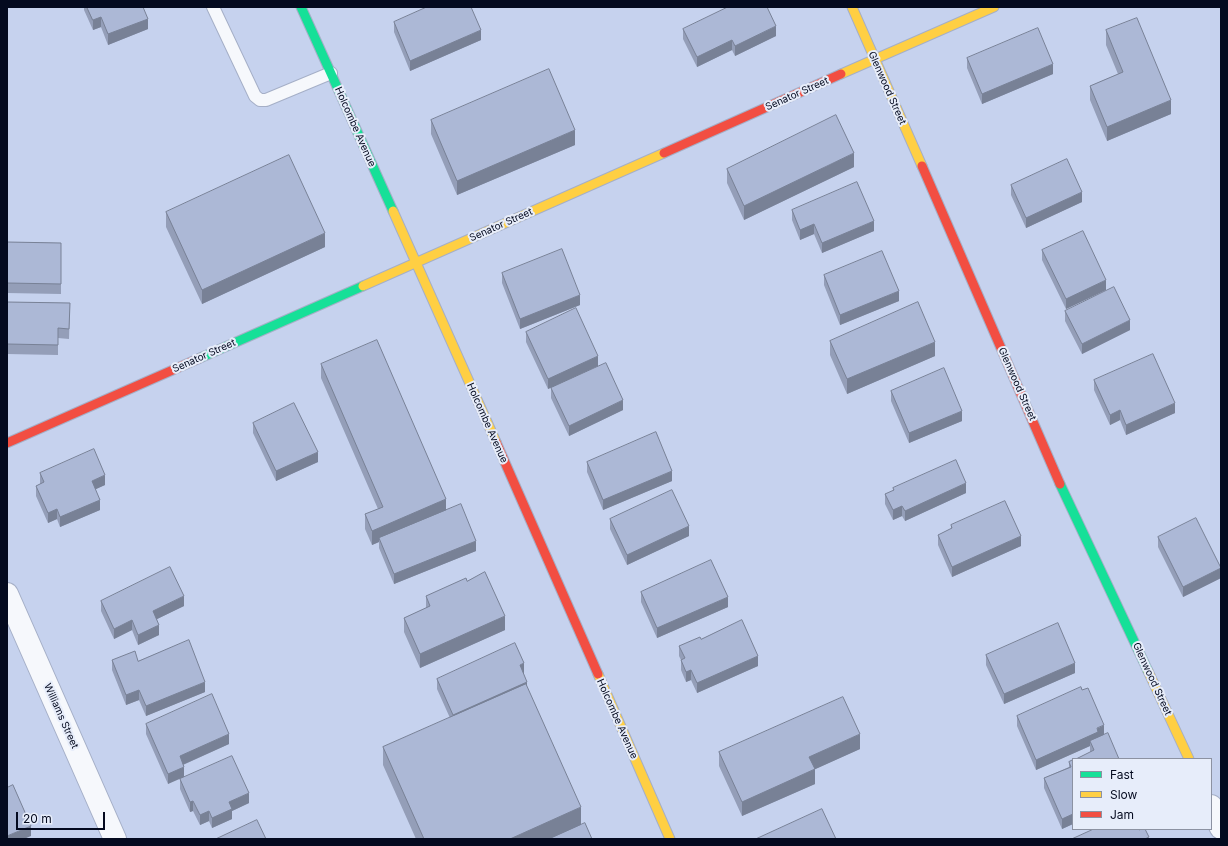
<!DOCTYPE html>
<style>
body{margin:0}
#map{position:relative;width:1228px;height:846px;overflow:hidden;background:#c6d2ee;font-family:Inter,sans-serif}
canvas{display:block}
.frame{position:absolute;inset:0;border:8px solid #040a1f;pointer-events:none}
.legend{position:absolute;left:1072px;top:758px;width:140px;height:72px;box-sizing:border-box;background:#e7edfa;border:1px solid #8c92a2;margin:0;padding:5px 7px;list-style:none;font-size:12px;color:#040a1f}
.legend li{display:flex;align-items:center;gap:8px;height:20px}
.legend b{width:20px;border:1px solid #8c92a2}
.scale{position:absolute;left:16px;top:812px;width:89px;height:18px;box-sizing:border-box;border:2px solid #040a1f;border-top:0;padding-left:5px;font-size:12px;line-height:14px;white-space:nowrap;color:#040a1f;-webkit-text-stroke:3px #e7edfa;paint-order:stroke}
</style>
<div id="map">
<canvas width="1228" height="846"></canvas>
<div class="frame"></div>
<ul class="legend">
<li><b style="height:5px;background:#16e098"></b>Fast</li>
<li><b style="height:5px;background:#ffcf43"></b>Slow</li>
<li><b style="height:5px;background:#f24e42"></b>Jam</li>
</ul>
<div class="scale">20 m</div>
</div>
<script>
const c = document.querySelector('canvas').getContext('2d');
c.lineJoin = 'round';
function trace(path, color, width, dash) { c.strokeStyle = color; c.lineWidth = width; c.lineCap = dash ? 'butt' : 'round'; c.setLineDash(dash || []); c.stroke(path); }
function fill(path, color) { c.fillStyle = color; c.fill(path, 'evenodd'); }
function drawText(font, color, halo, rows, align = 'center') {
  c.font = font + ' Inter,sans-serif'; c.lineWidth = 4; c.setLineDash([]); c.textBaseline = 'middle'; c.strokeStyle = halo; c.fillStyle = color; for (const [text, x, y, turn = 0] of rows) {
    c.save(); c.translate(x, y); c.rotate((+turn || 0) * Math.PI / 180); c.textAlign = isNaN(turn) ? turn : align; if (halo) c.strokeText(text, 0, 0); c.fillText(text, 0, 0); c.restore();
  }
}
const lane = new Path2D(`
 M213,7L255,96L260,100H266L331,73`);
const street = new Path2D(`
 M7,594L115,839
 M1211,806L1221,828`);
const fast = new Path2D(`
 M301,7L393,211
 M200,358L363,286
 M1060,484L1148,671`);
const slow = new Path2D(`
 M852,7L922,166
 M841,74L994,7
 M393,211L496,442
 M363,286L664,153
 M1148,671L1189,759
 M598,674L670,839`);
const jam = new Path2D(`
 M664,153L841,74
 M922,166L1060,484
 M496,442L598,674
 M7,443L200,358`);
trace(lane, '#a5afc7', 14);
trace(street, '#a5afc7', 24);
trace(fast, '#a5afc7', 11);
trace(slow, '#a5afc7', 11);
trace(jam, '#a5afc7', 11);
trace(lane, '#f6f8fc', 12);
trace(street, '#f6f8fc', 22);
trace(fast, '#16e098', 9);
trace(slow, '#ffcf43', 9);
trace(jam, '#f24e42', 9);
fill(new Path2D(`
 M84,7H143L148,29L108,45L101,27L93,30L84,10Z
 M394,22L481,40L410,71L394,32Z
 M683,29L776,36L735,56L732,50L697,67L683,39Z
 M1106,30L1171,114L1107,141L1090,100V86L1118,74L1106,45Z
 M967,58L1053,74L982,104L967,68Z
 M431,120L575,145L457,195L431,134Z
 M854,167L744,220L727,183V169Z
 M1011,185L1082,202L1026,228L1011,195Z
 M792,210L874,231L822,253L814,234L800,240L792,220Z
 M166,212L325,247L202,304L166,227Z
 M7,242L61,243V294L7,293Z
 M1042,250L1106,290L1066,309L1042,260Z
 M502,273L580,305L520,329L502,283Z
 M824,275L899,301L840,325L824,285Z
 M7,302L70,303L69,339L58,338V355L7,354Z
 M1065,311L1130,330L1082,354L1065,321Z
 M526,332L598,366L548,389L526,342Z
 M830,341L935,356L847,394L830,355Z
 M321,364L446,510L476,551L394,584L379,548V542L372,545L365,529V514L378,509L321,378Z
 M1094,380L1175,413L1126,435L1120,420L1110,425L1094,390Z
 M551,388L623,410L569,436L551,398Z
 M891,391L962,421L909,443L891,401Z
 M253,423L318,462L276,481L253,433Z
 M587,462L672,481L603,510L587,472Z
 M40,473L105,485L95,489L100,510L60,527L57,519L48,523L36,496V486L40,484Z
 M893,488L966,493L905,521L902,516L893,520L885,504V494L893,491Z
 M610,519L689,536L627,565L610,529Z
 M951,525L1021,546L952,577L938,545V535L951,529Z
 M1158,537L1221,567V578L1183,597L1158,547Z
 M467,581L505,630L420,668L404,632V618L426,608V596Z
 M641,592L728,607L657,638L641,602Z
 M101,601L184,606L157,619L159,635L138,645L132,630L114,639L101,611Z
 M701,639L758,666L697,693L691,680L686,682L681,670V660L679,656V646Z
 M986,655L1075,673L1004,704L986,665Z
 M112,660L138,661L205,692L146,716L139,700L126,705L112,670Z
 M524,673L523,674L527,687L581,825L592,839H416L383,765V747L450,718L437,689V679Z
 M1017,716L1104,734L1119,759L1090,752V746L1036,770L1017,726Z
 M146,724L229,744L183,765L168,784L146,734Z
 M860,749L815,769V784L742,816L719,766V752Z
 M1073,760V824L1062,829L1044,788V778L1069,767V762Z
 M180,779L249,803L232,811V819L212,828L209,821L200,825L193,811L190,812L180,789Z`), '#949eb8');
fill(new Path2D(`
 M101,17V27L93,30V20Z
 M148,19V29L108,45V34Z
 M776,26V36L735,56V46Z
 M481,30V40L410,71V61Z
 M732,40V50L697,67V57Z
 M1053,64V74L982,104V94Z
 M1171,100V114L1107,141V127Z
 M575,130V145L457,195V181Z
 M854,153V167L744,220V206Z
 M1082,192V202L1026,228V218Z
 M874,221V231L822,253V243Z
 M814,224V234L800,240V230Z
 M325,233V247L202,304V290Z
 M1106,280V290L1066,309V299Z
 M899,291V301L840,325V315Z
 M580,295V305L520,329V319Z
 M1130,320V330L1082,354V344Z
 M935,342V356L847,394V379Z
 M598,356V366L548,389V379Z
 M623,400V410L569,436V426Z
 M1175,403V413L1126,435V425Z
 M1120,410V420L1110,425V415Z
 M962,411V421L909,443V433Z
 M318,452V462L276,481V471Z
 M672,471V481L603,510V500Z
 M105,475V485L92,491V481Z
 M966,483V493L905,521V511Z
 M446,499V514L379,538V542L372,545V531Z
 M100,500V510L60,527V517Z
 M902,506V516L893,520V510Z
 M57,509V519L48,523V513Z
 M689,526V536L627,565V555Z
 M1021,536V546L952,577V567Z
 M476,541V551L394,584V574Z
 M1221,568V578L1183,597V587Z
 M184,596V606L153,621V611Z
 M728,597V607L657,638V628Z
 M505,616V630L420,668V654Z
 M132,620V630L114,639V629Z
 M159,625V635L138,645V635Z
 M758,656V666L697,693V683Z
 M524,663V673L520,675V665Z
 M1075,663V673L1004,704V694Z
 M691,670V680L686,682V672Z
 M205,682V692L146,716V706Z
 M527,682V692L453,725V715Z
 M139,690V700L126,705V695Z
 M1104,725V735L1090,741V746L1036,770V760Z
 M229,734V744L180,766V756Z
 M860,734V749L809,772V757Z
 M184,767V777L168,784V774Z
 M815,769V784L742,816V802Z
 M249,793V803L232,811V819L212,828V818L229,802Z
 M193,801V811L190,812V802Z
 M581,807V825L550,839H510Z
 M209,811V821L200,825V815Z
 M1073,814V824L1062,829V819Z
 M31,826V836L24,839H7V836Z`), '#788196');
const building = new Path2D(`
 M87,7H143L148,19L108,34L101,17L93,20Z
 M427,7H471L481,30L410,61L394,22Z
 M728,7H767L776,26L735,46L732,40L697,57L683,29Z
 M1137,18L1171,100L1107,127L1090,86L1123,72L1106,30Z
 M1038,28L1053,64L982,94L967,58Z
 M549,69L575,130L457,181L431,120Z
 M836,115L854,153L744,206L727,169Z
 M289,155L325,233L202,290L166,212Z
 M1067,159L1082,192L1026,218L1011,185Z
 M857,182L874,221L822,243L814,224L800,230L792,210Z
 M1083,231L1106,280L1066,299L1042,250Z
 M7,242L61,243V284L7,283Z
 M562,249L580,295L520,319L502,273Z
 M882,251L899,291L840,315L824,275Z
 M1114,287L1130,320L1082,344L1065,311Z
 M7,302L70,303L69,329L58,328V345L7,344Z
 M918,302L935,342L847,379L830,341Z
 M576,308L598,356L548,379L526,332Z
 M377,340L446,499L372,531L365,514L383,507L321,364Z
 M1153,354L1175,403L1126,425L1120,410L1110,415L1094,380Z
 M606,363L623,400L569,426L551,388Z
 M944,368L962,411L909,433L891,391Z
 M294,403L318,452L276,471L253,423Z
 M656,432L672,471L603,500L587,462Z
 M94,449L105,475L92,481L100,500L60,517L57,509L48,513L36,486L44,482L40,473Z
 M956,460L966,483L905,511L902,506L893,510L885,494L894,490L893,488Z
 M672,490L689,526L627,555L610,519Z
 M1005,501L1021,536L952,567L938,535L952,528L951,525Z
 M461,504L476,541L394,574L379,538Z
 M1196,518L1221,568L1183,587L1158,537Z
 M711,560L728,597L657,628L641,592Z
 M170,567L184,596L153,611L159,625L138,635L132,620L114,629L101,601Z
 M485,572L505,616L420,654L404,618L430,606L426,596L466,578L467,581Z
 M742,620L758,656L697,683L691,670L686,672L681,660L685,658L679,646L700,637L701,639Z
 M1058,623L1075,663L1004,694L986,655Z
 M189,640L205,682L146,706L139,690L126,695L112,660L135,651L138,661Z
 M515,643L524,663L520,665L527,682L453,715L437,679Z
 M526,684L581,807L510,839H424L383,747Z
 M1081,687L1082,690L1088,688L1104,725L1097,728L1098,732L1036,760L1017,716Z
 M212,694L229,734L180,756L184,767L168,774L146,724Z
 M843,697L860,734L809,757L815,769L742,802L719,752Z
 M1108,733L1119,759H1076L1094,750L1090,741Z
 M232,756L249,793L229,802L232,809L212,818L209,811L200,815L193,801L190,802L180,779Z
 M1073,760V814L1062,819L1044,778L1071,767L1069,762Z
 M13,785L31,826L7,836V788Z
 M822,809L836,839H756Z
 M257,820L266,839H216Z
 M585,823L592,839H549Z
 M1094,829H1138L1139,830L1141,829H1145L1149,837L1145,839H1072Z`);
fill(building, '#acb8d6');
trace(building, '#788196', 1);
drawText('10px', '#040a1f', '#e7edfa', [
 ["Glenwood Street",887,88,66],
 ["Senator Street",797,94,-24],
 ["Holcombe Avenue",355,127,66],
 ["Senator Street",501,225,-24],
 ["Senator Street",204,356,-24],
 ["Glenwood Street",1017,384,66],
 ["Holcombe Avenue",487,423,66],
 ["Glenwood Street",1152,679,65],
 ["Williams Street",61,716,66],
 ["Holcombe Avenue",617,719,66]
]);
</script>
